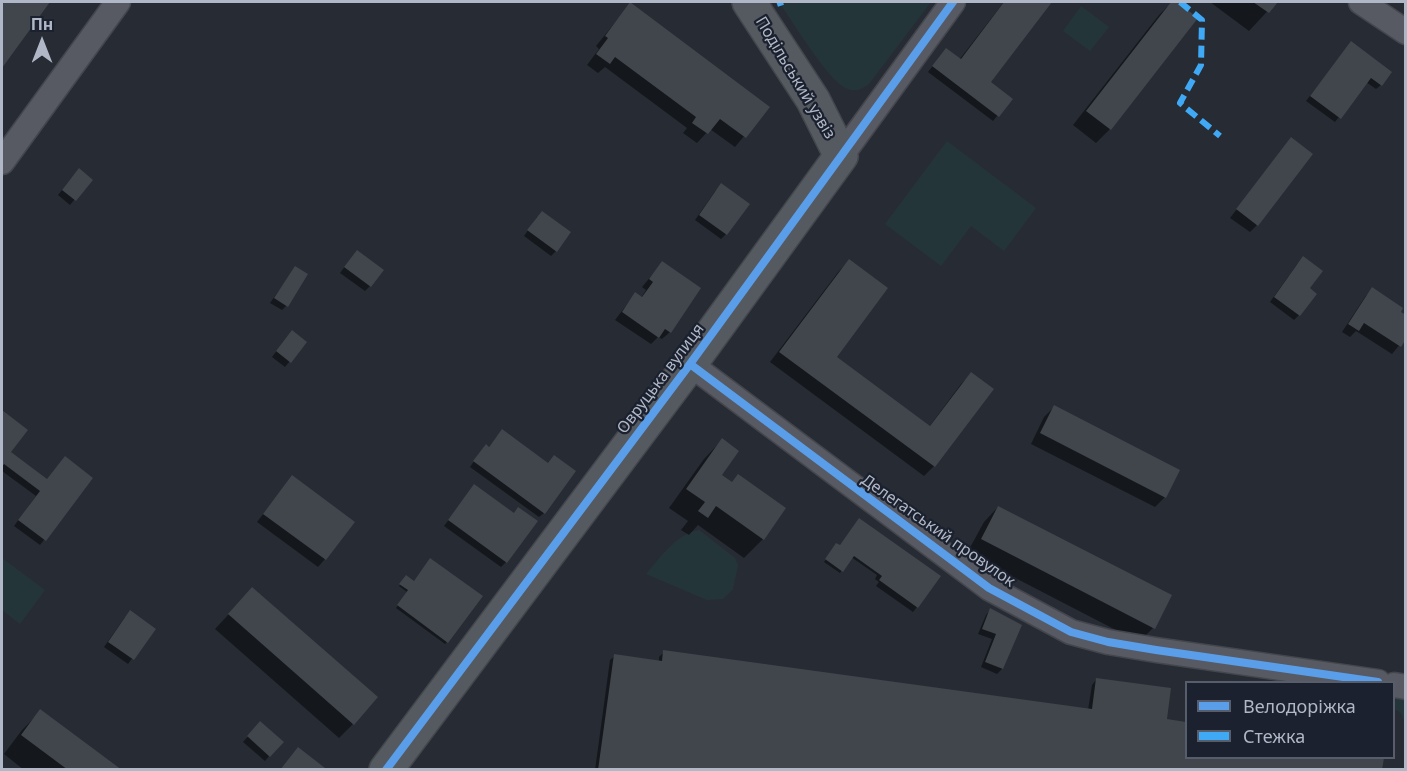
<!DOCTYPE html>
<meta charset="utf-8">
<style>
body{margin:0}
#map{position:relative;width:1407px;height:771px;overflow:hidden;background:#272b34;font-family:"Noto Sans",sans-serif}
canvas{display:block}
.frame{position:absolute;inset:0;border:3px solid #b0b7c6;pointer-events:none}
.legend{position:absolute;left:1185px;top:681px;width:210px;height:78px;box-sizing:border-box;background:#1b212e;border:2px solid #575d6b;margin:0;padding:8px 10px;list-style:none;font-size:18px;color:#b0b7c6}
.legend li{display:flex;align-items:center;gap:12px;height:30px}
.legend b{width:30px;border:2px solid #575d6b}
.north{position:absolute;left:12px;top:12px;width:60px;height:60px;-webkit-text-stroke:4px #1b212e;paint-order:stroke;rotate:0deg;font-size:16px;font-weight:700;line-height:24px;text-align:center;color:#b0b7c6}
.north::after{content:'';display:block;margin:auto;width:21px;height:27px;background:#b0b7c6;clip-path:polygon(50% 0,100% 100%,50% 72%,0 100%)}
</style>
<div id="map">
<canvas width="1407" height="771"></canvas>
<div class="frame"></div>
<ul class="legend">
<li><b style="height:8px;background:#5a9eea"></b>Велодоріжка</li>
<li><b style="height:8px;background:#3fa9f5"></b>Стежка</li>
</ul>
<div class="north">Пн</div>
</div>
<script>
const c = document.querySelector('canvas').getContext('2d');
c.lineJoin = 'round';
function fill(path, color) { c.fillStyle = color; c.fill(path, 'evenodd'); }
function trace(path, color, width, dash) { c.strokeStyle = color; c.lineWidth = width; c.lineCap = dash ? 'butt' : 'round'; c.setLineDash(dash || []); c.stroke(path); }
function drawText(font, color, halo, rows, align = 'center') {
  c.font = font + ' "Noto Sans",sans-serif'; c.lineWidth = 4.5; c.setLineDash([]); c.textBaseline = 'middle'; c.strokeStyle = halo; c.fillStyle = color; for (const [text, x, y, turn = 0] of rows) {
    c.save(); c.translate(x, y); c.rotate((+turn || 0) * Math.PI / 180); c.textAlign = isNaN(turn) ? turn : align; if (halo) c.strokeText(text, 0, 0); c.fillText(text, 0, 0); c.restore();
  }
}
fill(new Path2D(`
 M779,2H931L869,84C862,89 856,92 848,89C830,84 791,19 779,2Z
 M1081,6L1109,27L1090,51L1063,31Z
 M947,141L1036,208L1004,251L971,226L941,266L885,224Z
 M699,530L735,558L738,565L733,589L723,599L707,600L646,574C662,556 675,535 699,530Z
 M2,558L45,590L20,624L2,610Z
 M1394,694L1405,697V723L1401,713L1394,709Z`), '#243539');
fill(new Path2D(`
 M2,2H48L2,66Z
 M1004,2H1051L989,83L1011,99L993,121L928,72L942,54L959,60Z
 M1172,2L1196,18L1110,129L1096,143L1073,125L1159,15Z
 M1210,2H1276L1249,31Z
 M630,4L768,107L735,147L710,129L697,143L683,133L687,128L605,67L598,73L587,65L599,49L596,46Z
 M1347,48L1381,85L1376,89L1366,82L1335,122L1306,101Z
 M1284,147L1257,225L1250,232L1230,218Z
 M74,175L90,180L70,205L58,195Z
 M716,190L726,234L721,239L695,220Z
 M537,217L556,251L551,256L524,236Z
 M352,257L370,286L365,291L340,273Z
 M849,261L834,357L929,427L961,384L971,374L934,466L924,476L770,362L839,271Z
 M662,263L670,332L662,339L658,337L651,344L615,320L635,294L641,298L646,290L642,287Z
 M1298,263L1307,289L1299,315L1294,320L1270,302Z
 M295,268L286,306L282,310L270,303Z
 M1372,289L1399,313L1406,337L1392,354L1356,331L1350,337L1342,332L1365,297Z
 M287,337L305,342L285,367L272,357Z
 M1054,407L1165,497L1155,507L1031,444L1044,417Z
 M2,412L26,430L9,453L47,481L91,478L40,545L14,526L36,496L2,471Z
 M497,436L544,513L539,517L470,467L481,451L488,448Z
 M722,440L720,476L731,483L784,509L763,539L744,558L698,525L689,535L681,530L688,521L669,508L704,459Z
 M292,477L325,559L318,567L257,522Z
 M474,486L506,562L501,567L444,526Z
 M998,507L1153,628L1139,642L967,553L984,522Z
 M857,522L917,607L913,612L876,586L879,582L875,579L877,575L851,557L840,573L824,562L835,547H839Z
 M406,577L447,642L445,644L396,608L407,592L399,586Z
 M252,589L353,724L339,738L215,629Z
 M990,610L1020,625L1002,669L997,674L981,667L992,639L978,634L986,615Z
 M125,617L154,629L128,664L104,647Z
 M664,652L1088,710L1092,685L1096,680L1165,721L1186,724V758H1382L1381,770H595L610,660L615,656L659,662V657Z
 M41,711L120,770H24L4,754L22,730Z
 M260,723L281,742L265,761L243,742Z`), '#0007');
fill(new Path2D(`
 M4,2H50L2,68V5Z
 M630,2L770,107L746,138L720,119L708,134L692,123L696,117L615,57L610,64L596,54L608,38L605,36Z
 M1004,2H1052L991,82L1013,99L999,117L932,66L946,48L961,59Z
 M1171,2H1177L1198,18L1111,130L1086,111Z
 M1253,2H1278L1269,13Z
 M1351,41L1392,72L1382,86L1371,78L1341,119L1310,96Z
 M1291,137L1313,154L1258,226L1236,209Z
 M79,168L93,180L76,201L62,190Z
 M721,183L750,204L727,235L699,215Z
 M542,211L571,232L557,252L527,230Z
 M357,250L384,270L371,287L344,267Z
 M1303,256L1323,271L1310,288L1317,294L1300,316L1274,297Z
 M849,259L888,288L837,357L930,426L971,372L994,389L935,467L779,352Z
 M662,261L701,288L671,333L665,329L659,338L622,312L635,292L642,297L653,282L649,279Z
 M295,266L308,274L288,307L274,298Z
 M1372,287L1403,308L1401,312L1406,315V339L1401,347L1364,323L1359,331L1348,324Z
 M292,330L307,342L291,363L276,351Z
 M1054,405L1180,470L1166,498L1040,433Z
 M2,410L28,430L11,452L47,479L65,456L93,478L46,541L18,520L40,491L4,464L2,467Z
 M502,429L548,463L554,455L576,471L545,514L473,461L486,444L489,447Z
 M722,438L739,451L722,475L732,482L738,474L786,508L764,540L716,506L708,518L698,511L705,502L686,489Z
 M292,475L355,522L326,560L263,514Z
 M474,484L514,513L518,507L538,521L507,563L448,520Z
 M998,506L1172,595L1155,629L981,539Z
 M859,518L941,576L918,608L879,580L882,576L854,556L843,572L825,559L836,543L840,545Z
 M430,558L483,596L448,643L397,605L408,590L399,584L406,575L414,581Z
 M252,587L378,697L354,725L228,614Z
 M990,608L1022,625L1003,669L985,662L996,634L982,629Z
 M130,610L156,629L134,660L108,642Z
 M663,650L1092,709L1096,678L1171,688L1167,719L1186,722V758H1384L1382,770H598L614,654L662,661Z
 M40,709L122,770H68L21,735Z
 M260,721L284,742L270,757L247,736Z
 M298,747L325,768L323,770H280Z`), '#41454c');
const street = new Path2D(`
 M1361,2L1406,32
 M841,156L953,2
 M2,162L118,2
 M690,364L989,588L1071,632L1108,642L1156,650L1378,682
 M1394,685L1406,687`);
const secondary = new Path2D(`
 M386,770L690,364L841,156L813,100L749,2`);
trace(street, '#43464d', 27);
trace(secondary, '#43464d', 36);
trace(street, '#575a62', 24);
trace(secondary, '#555960', 33);
trace(new Path2D(`
 M1180,2L1202,20L1201,65L1180,103L1220,136
 M777,4L783,2`), '#3fa9f5', 6, [12, 6]);
trace(new Path2D(`
 M690,364L989,588L1071,632L1108,642L1156,650L1378,682
 M386,770L690,364L953,2`), '#5a9eea', 8);
drawText('16px', '#b0b7c6', '#1b212e', [
 ["Подільський узвіз",795,78,59],
 ["Овруцька вулиця",661,379,-53],
 ["Делегатський провулок",938,531,35]
]);
</script>
